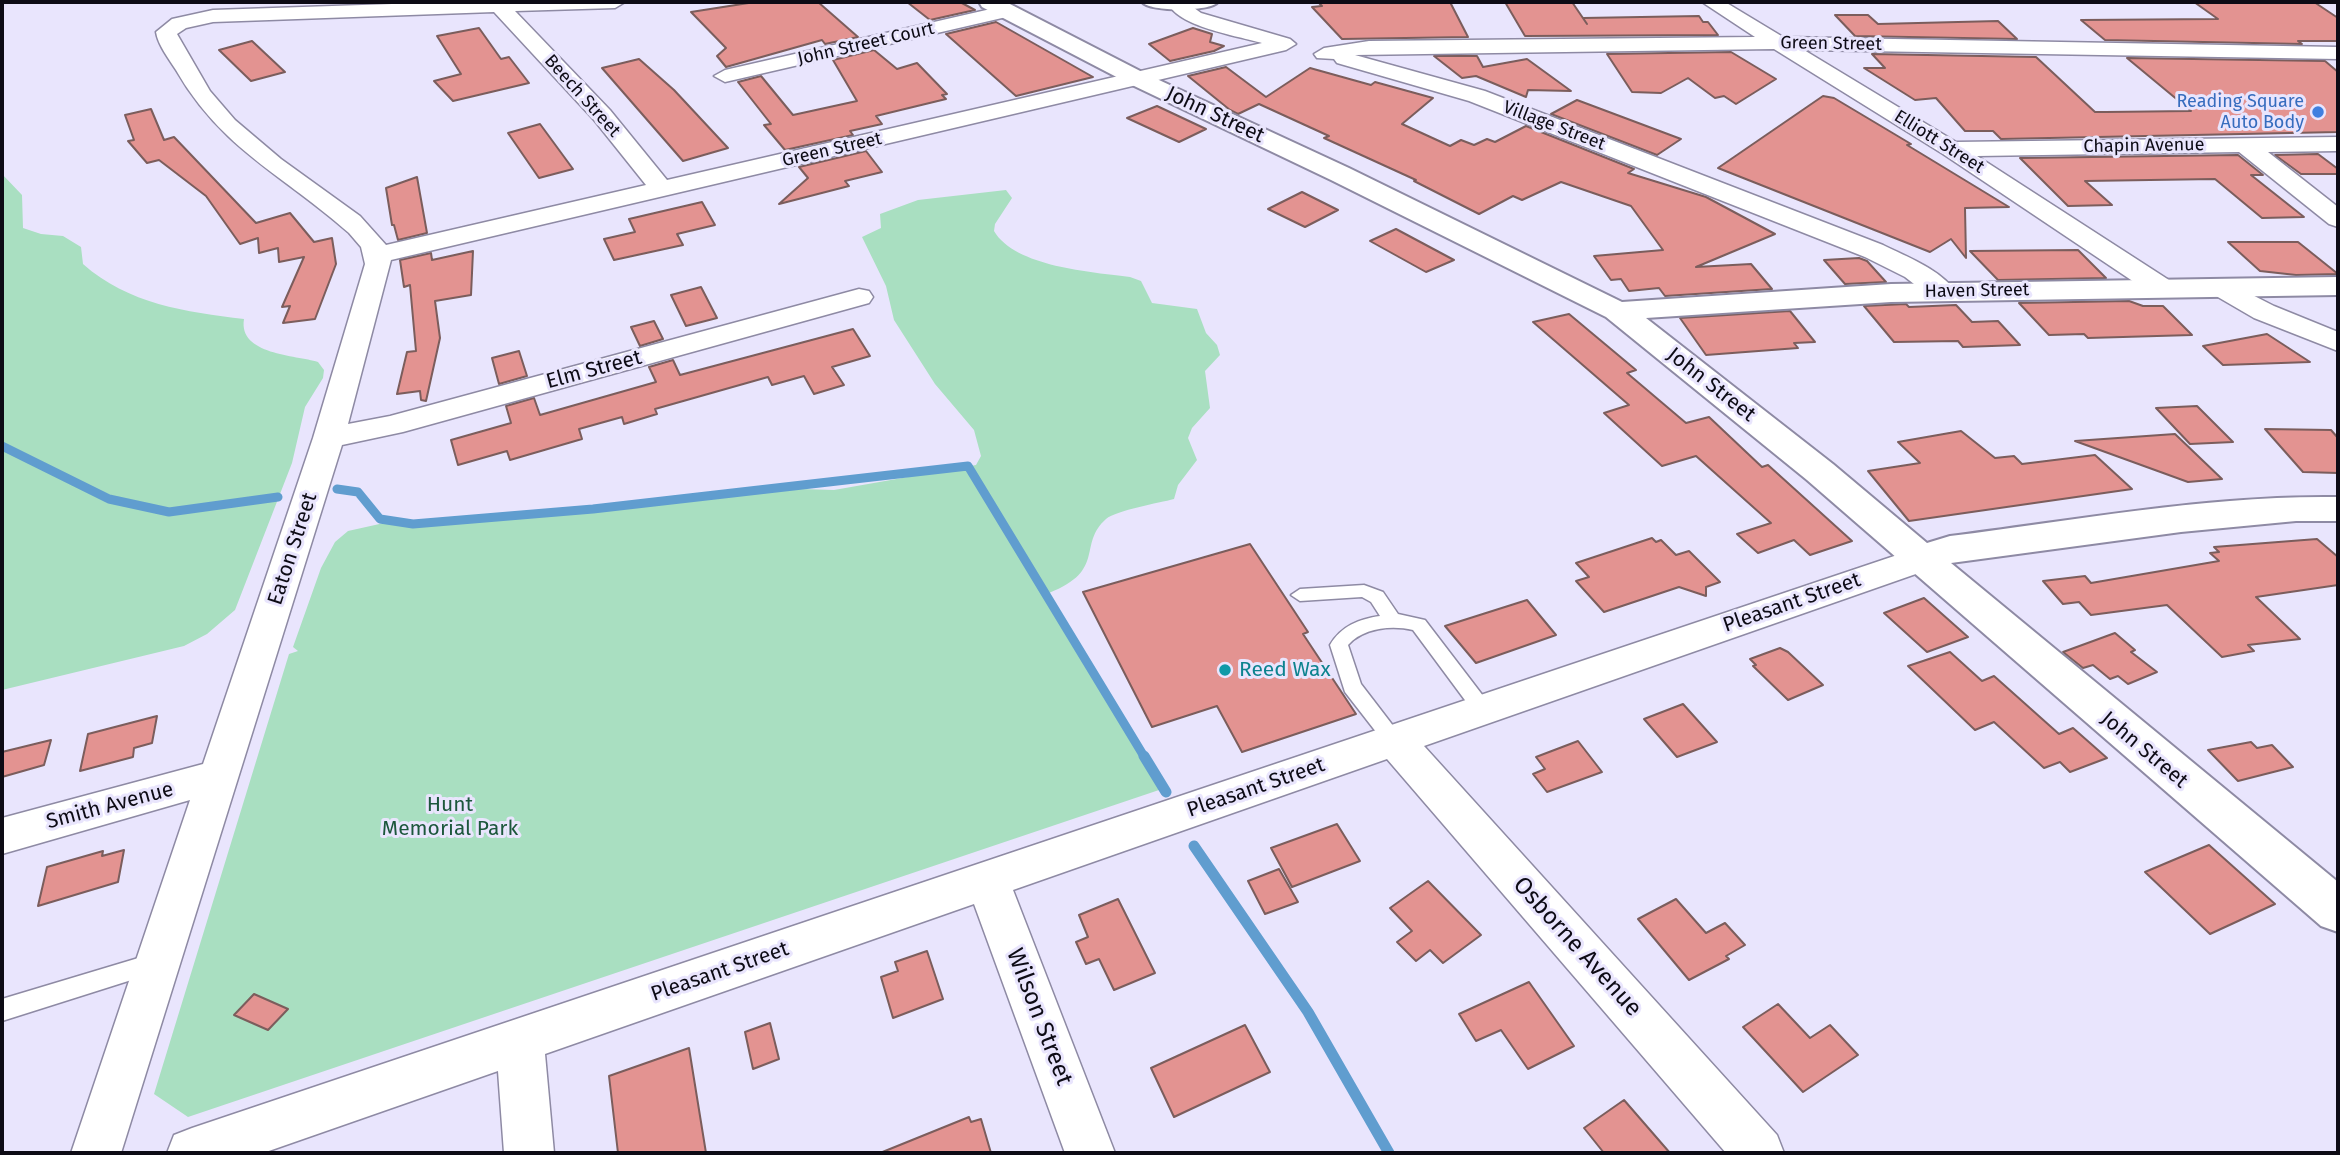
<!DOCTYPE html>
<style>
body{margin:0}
#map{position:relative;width:2340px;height:1155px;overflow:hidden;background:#e9e5fd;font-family:"Fira Sans",sans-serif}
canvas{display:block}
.frame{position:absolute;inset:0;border:4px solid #0d0b15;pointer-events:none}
</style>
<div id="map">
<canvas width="2340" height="1155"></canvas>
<div class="frame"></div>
</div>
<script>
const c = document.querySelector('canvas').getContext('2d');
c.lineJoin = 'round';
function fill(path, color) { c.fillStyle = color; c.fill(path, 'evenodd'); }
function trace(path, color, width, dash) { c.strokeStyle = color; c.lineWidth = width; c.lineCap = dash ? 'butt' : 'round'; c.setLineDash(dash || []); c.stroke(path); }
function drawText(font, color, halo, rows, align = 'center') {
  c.font = font + ' "Fira Sans",sans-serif'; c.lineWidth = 6; c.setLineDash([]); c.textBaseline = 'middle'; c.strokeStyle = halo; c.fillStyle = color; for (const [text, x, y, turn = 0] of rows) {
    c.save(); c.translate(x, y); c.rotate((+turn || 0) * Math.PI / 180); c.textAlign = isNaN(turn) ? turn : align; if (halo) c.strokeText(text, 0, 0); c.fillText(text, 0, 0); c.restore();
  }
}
fill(new Path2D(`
 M2,174L22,195L23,228L41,234L63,236L81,247L83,264C128,304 186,312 244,319C238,355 296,355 318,362L324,370L323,378L305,407L292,463L235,610L207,634L184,646L2,690Z
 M1006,190L1012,198L995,224L994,231C1015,267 1092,272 1130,277L1141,281L1152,303L1197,309L1206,333L1217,345L1220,355L1205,371L1210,408L1192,428L1188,438L1197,460L1178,485L1174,499C1159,503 1117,510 1106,519C1077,545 1107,570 1049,593L1162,789L188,1117L154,1094L289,654L298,651L293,647L321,568L335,542L348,531L393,521L467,520L626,504L672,496L768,488L834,490L976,465L981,456L974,430L935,384L894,320L886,286L862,237L881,228L880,214L918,200Z`), '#a9dfc1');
trace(new Path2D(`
 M2,446L109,499L169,512L278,497
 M337,489L358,492L380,519L413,524L593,509L968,466L1145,758`), '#609dcf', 9);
trace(new Path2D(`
 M1144,756L1166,792
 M1194,846L1308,1012L1389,1153`), '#609dcf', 11);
const building = new Path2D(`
 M755,2H818L858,37L825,44L822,40L726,67L717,56L726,48L691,12Z
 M907,2H960L975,10L930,20Z
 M1318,2H1450L1468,37L1342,39L1312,7L1322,6Z
 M1505,2H1572L1587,24L1583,18L1699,16L1703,22H1708L1718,35L1525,36Z
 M2194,2H2314L2338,18V41H2298L2302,44L2105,40L2081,20L2218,19Z
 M1835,15H1868L1878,24L1998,21L2017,39L1855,36Z
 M996,22L1093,77L1016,96L946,34Z
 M479,28L501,59L509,57L529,83L453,101L434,81L461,74L437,36Z
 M1193,28L1212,34L1210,42L1224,46L1214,51L1170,61L1149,44Z
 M252,41L285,72L251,81L219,50Z
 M874,50L897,69L917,63L947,94L942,95L946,99L876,116L882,124L850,131L853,135L785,150L764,125L771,124L738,82L761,76L793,115L857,101L833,60Z
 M1731,52L1776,79L1736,104L1724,96L1715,98L1688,78L1661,93L1632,92L1607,54Z
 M1872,54L2036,57L2095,112H2106L2191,111L2127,58L2325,61L2338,72V132L2001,139L1993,131H1965L1936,98L1915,100L1864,68H1885Z
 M1434,56H1477L1483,67L1527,59L1571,91L1528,90L1526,97L1476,76L1462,78Z
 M639,59L674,90L728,148L683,161L602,68Z
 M1226,67L1266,97L1310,68L1371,85L1375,82L1433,98L1402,124L1450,146L1461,140L1474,145L1487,139L1495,142L1526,126L1634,169L1628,173L1706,197L1775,234L1696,267L1751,264L1772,289L1665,296L1659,288L1629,291L1621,279L1611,280L1594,256L1663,250L1631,206L1561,182L1522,200L1513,196L1479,214L1414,181L1416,180L1324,138L1329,136L1259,104L1238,114L1230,110L1188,76Z
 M1823,96L1834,98L1911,144L1907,145L2009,207L1965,208L1966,258L1951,239L1930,252L1718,168Z
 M1577,100L1681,139L1657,155L1551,114Z
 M1157,106L1206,129L1179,142L1127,118Z
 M151,109L164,140L174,137L256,223L290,213L314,242L332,238L336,264L315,319L283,323L290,306L282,307L304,257L279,262L278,248L259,253L258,238L240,244L206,196L159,160L147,163L128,141L134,140L125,115Z
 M540,124L573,169L539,178L508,133Z
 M866,151L882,172L845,181L849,186L779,204L808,178L799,167Z
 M2318,154L2338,169V174H2301L2275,155Z
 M2238,155L2263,175H2251L2304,217L2262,218L2215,179L2085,181L2112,205L2068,206L2020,158Z
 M417,177L427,233L398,240L394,225H392L386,188Z
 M1302,192L1338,210L1305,227L1268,209Z
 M702,202L715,225L677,234L683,245L614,260L604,239L635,232L629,219Z
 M1396,229L1454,260L1426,272L1370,241Z
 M2228,242H2298L2338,274L2296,275L2260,271Z
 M2078,250L2106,278L1998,280L1970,251Z
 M473,251L471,295L435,301L440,338L426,401L421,400L420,391L397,394L407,352L416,351L410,285L404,287L400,260L431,253L432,260Z
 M1859,258L1867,261L1886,282L1845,284L1824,260Z
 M701,287L717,318L686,326L671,295Z
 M2129,301L2143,306H2163L2192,335L2088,338L2084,334L2049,335L2019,303Z
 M1906,304L1909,307L1956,305L1972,322L1998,321L2020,345L1963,347L1958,341L1894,342L1864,306Z
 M1790,311L1815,342L1794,343L1798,348L1706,355L1680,318Z
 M1569,314L1636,370L1627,373L1686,423L1709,417L1762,467L1768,465L1852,541L1810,555L1794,540L1758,553L1737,534L1771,523L1696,456L1662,466L1604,413L1629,405L1533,322Z
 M654,321L663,339L640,346L631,327Z
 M853,329L870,356L832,367L844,385L814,394L804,376L772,385L768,377L655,409L657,414L624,424L622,417L579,429L582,439L510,460L507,451L458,465L451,440L511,423L506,406L534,398L540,415L656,382L649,367L673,360L680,375Z
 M2267,334L2310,362L2223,365L2203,346Z
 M519,351L527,376L499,384L492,358Z
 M2197,406L2233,442L2190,444L2156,408Z
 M2265,429L2331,430L2338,438V473L2303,472Z
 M1961,431L1995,458L2014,456L2022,464L2095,455L2132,489L1909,521L1868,471L1920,463L1898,442Z
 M2175,434L2222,479L2188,482L2075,441Z
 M1652,538L1656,542L1661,540L1676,555L1689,551L1720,582L1706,587V596L1679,587L1604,612L1576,581L1589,577L1576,563Z
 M2317,539L2338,557V585L2256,597L2300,639L2248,645L2254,651L2222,657L2167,605L2091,615L2079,602L2063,604L2043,581L2085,576L2091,583L2219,561L2210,553L2219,552L2214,547Z
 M1250,544L1308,632L1303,634L1356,714L1242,752L1217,706L1152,727L1083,592Z
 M1924,598L1968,637L1927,652L1884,613Z
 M1527,600L1556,635L1476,663L1445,626Z
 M2115,633L2135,650L2131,652L2157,672L2128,684L2118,676L2110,679L2093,665L2083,668L2063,652Z
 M1780,648L1788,652L1823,685L1788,700L1753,666L1756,665L1750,659Z
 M1950,652L1982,681L1994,676L2059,734L2073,728L2107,758L2070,772L2060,762L2044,768L1994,722L1975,730L1908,666Z
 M1683,704L1717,742L1677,757L1644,719Z
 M157,716L152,743L134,748L133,757L80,771L88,734Z
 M51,740L44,765L2,777V752Z
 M1578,741L1602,772L1547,792L1533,774L1545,769L1536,757Z
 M2251,742L2257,748L2272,745L2293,767L2238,781L2208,750Z
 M1337,824L1360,861L1292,887L1271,848Z
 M2209,845L2275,904L2210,934L2145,872Z
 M124,850L118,882L38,906L47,867L103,851L102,856Z
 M1279,869L1298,902L1265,914L1248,881Z
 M1428,881L1481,935L1443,963L1430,950L1416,961L1397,942L1412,931L1390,908Z
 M1118,899L1155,973L1114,990L1099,959L1086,964L1076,942L1088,937L1079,915Z
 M1676,899L1706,933L1725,923L1745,945L1726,956L1729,959L1689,980L1638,919Z
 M927,951L943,999L893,1018L881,977L898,971L895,962Z
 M1529,982L1574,1046L1528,1069L1501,1030L1476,1041L1459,1014Z
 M254,994L288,1009L268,1030L234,1015Z
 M1778,1004L1810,1038L1830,1025L1858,1055L1803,1092L1743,1027Z
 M770,1023L779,1059L753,1069L745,1032Z
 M1245,1025L1270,1072L1174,1117L1151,1068Z
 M689,1048L706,1153H618L609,1076Z
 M1624,1100L1670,1153H1604L1584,1128Z
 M969,1117L971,1122L981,1119L991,1153H880Z`);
fill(building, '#e39391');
trace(building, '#7b5d5c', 2);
const lane = new Path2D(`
 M1364,585L1383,592L1398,614L1425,620L1490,705L1493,710L1490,715L1483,718L1476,715L1413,630C1391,625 1363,628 1348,645L1361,684L1404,740L1401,746L1394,748L1387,746L1345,692L1330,645C1341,626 1359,619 1380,616L1371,602L1362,597L1300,601L1291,595L1300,589Z
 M155,953L163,956L166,963L163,970L2,1021V999Z`);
const street = new Path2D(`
 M452,2H625L615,8L515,11L610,110L667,180L1262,43C1238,36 1175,26 1168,2H1186L1201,13L1290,39L1296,44L1286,50L391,260L348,424L390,416L859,289L869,291L873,297L869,303L403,432L342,445L121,1153H71L190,800L2,854V818L203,764L313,438L365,264L361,247L349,233C284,175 222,150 176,70C169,59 158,45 156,32L172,19L213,10ZM494,12L594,120L646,185L386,245L360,216L281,159L235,120L210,91L177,34L186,28L213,22Z
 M1702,2H1725L1783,37L2338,47V59L1804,50L1956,142L2338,137V151L2268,152L2338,207V227L2329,224L2239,152L1977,156L2172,282L2176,288L2172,294H2152L1943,154L1774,49L1355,55L1485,91L1883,245C1907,257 1940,269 1956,292L1952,298H1932L1905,277L1865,257L1469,101L1337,63L1334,59L1317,58L1314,54L1324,48L1369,41L1755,37Z
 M1008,5L1015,7L1018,11L1015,15L725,82L714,76L725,70Z
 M2221,279L2274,306L2338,332V351L2254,318L2211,293L2207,287L2211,281Z
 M1921,547L1933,550L1938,559L1933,568L1424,746L1777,1135L1784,1153H1726L1387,759L1013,890L1115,1153H1065L974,904L545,1054L554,1153H504L498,1071L263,1153H167L174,1135L192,1128Z`);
const secondary = new Path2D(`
 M979,2H1006L1146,74L1349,168L1622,302L1891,284L2338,277V295L1891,302L1646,318L1833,464L1927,543L1950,536C2078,520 2209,495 2338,497V521H2296L2181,532L1951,563L2338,882V932L2321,926L1807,480L1606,317L1331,180L1130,84L982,7Z
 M1142,2H1218C1210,12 1150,12 1142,2Z`);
trace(lane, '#8e8aa4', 3);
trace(street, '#8e8aa4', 3);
trace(secondary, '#8e8aa4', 4);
fill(lane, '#fff');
fill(street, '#fff');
fill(secondary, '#fff');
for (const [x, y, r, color] of [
 [2318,112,7,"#3f7fe0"],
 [1225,670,7,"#0f9aa8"]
]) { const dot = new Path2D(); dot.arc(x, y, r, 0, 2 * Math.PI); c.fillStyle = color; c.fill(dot); trace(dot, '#e9e5fd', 2.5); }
drawText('18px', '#0d0b15', '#e9e5fd', [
 ["John Street Court",866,44,-13],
 ["Green Street",1831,44,1],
 ["Beech Street",582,96,48],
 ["Village Street",1554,126,21],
 ["Elliott Street",1939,142,32],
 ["Chapin Avenue",2144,146,-1],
 ["Green Street",832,150,-13],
 ["Haven Street",1977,291,-1]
]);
drawText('18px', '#366cbe', '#e9e5fd', [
 ["Reading Square",2304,102],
 ["Auto Body",2304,123]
], 'right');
drawText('21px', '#0d0b15', '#e9e5fd', [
 ["John Street",1215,115,25],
 ["Elm Street",594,370,-15],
 ["John Street",1711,385,38],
 ["Eaton Street",293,549,-72],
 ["Pleasant Street",1792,603,-19],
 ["John Street",2144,750,40],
 ["Pleasant Street",1256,788,-19],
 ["Smith Avenue",110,806,-15],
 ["Pleasant Street",720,972,-19]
]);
drawText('21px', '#0d838f', '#e9e5fd', [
 ["Reed Wax",1239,670]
], 'left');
drawText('21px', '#1c573c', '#e9e5fd', [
 ["Hunt",450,805],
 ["Memorial Park",450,829]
]);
drawText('24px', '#0d0b15', '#e9e5fd', [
 ["Osborne Avenue",1577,947,48],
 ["Wilson Street",1039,1017,69]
]);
</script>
